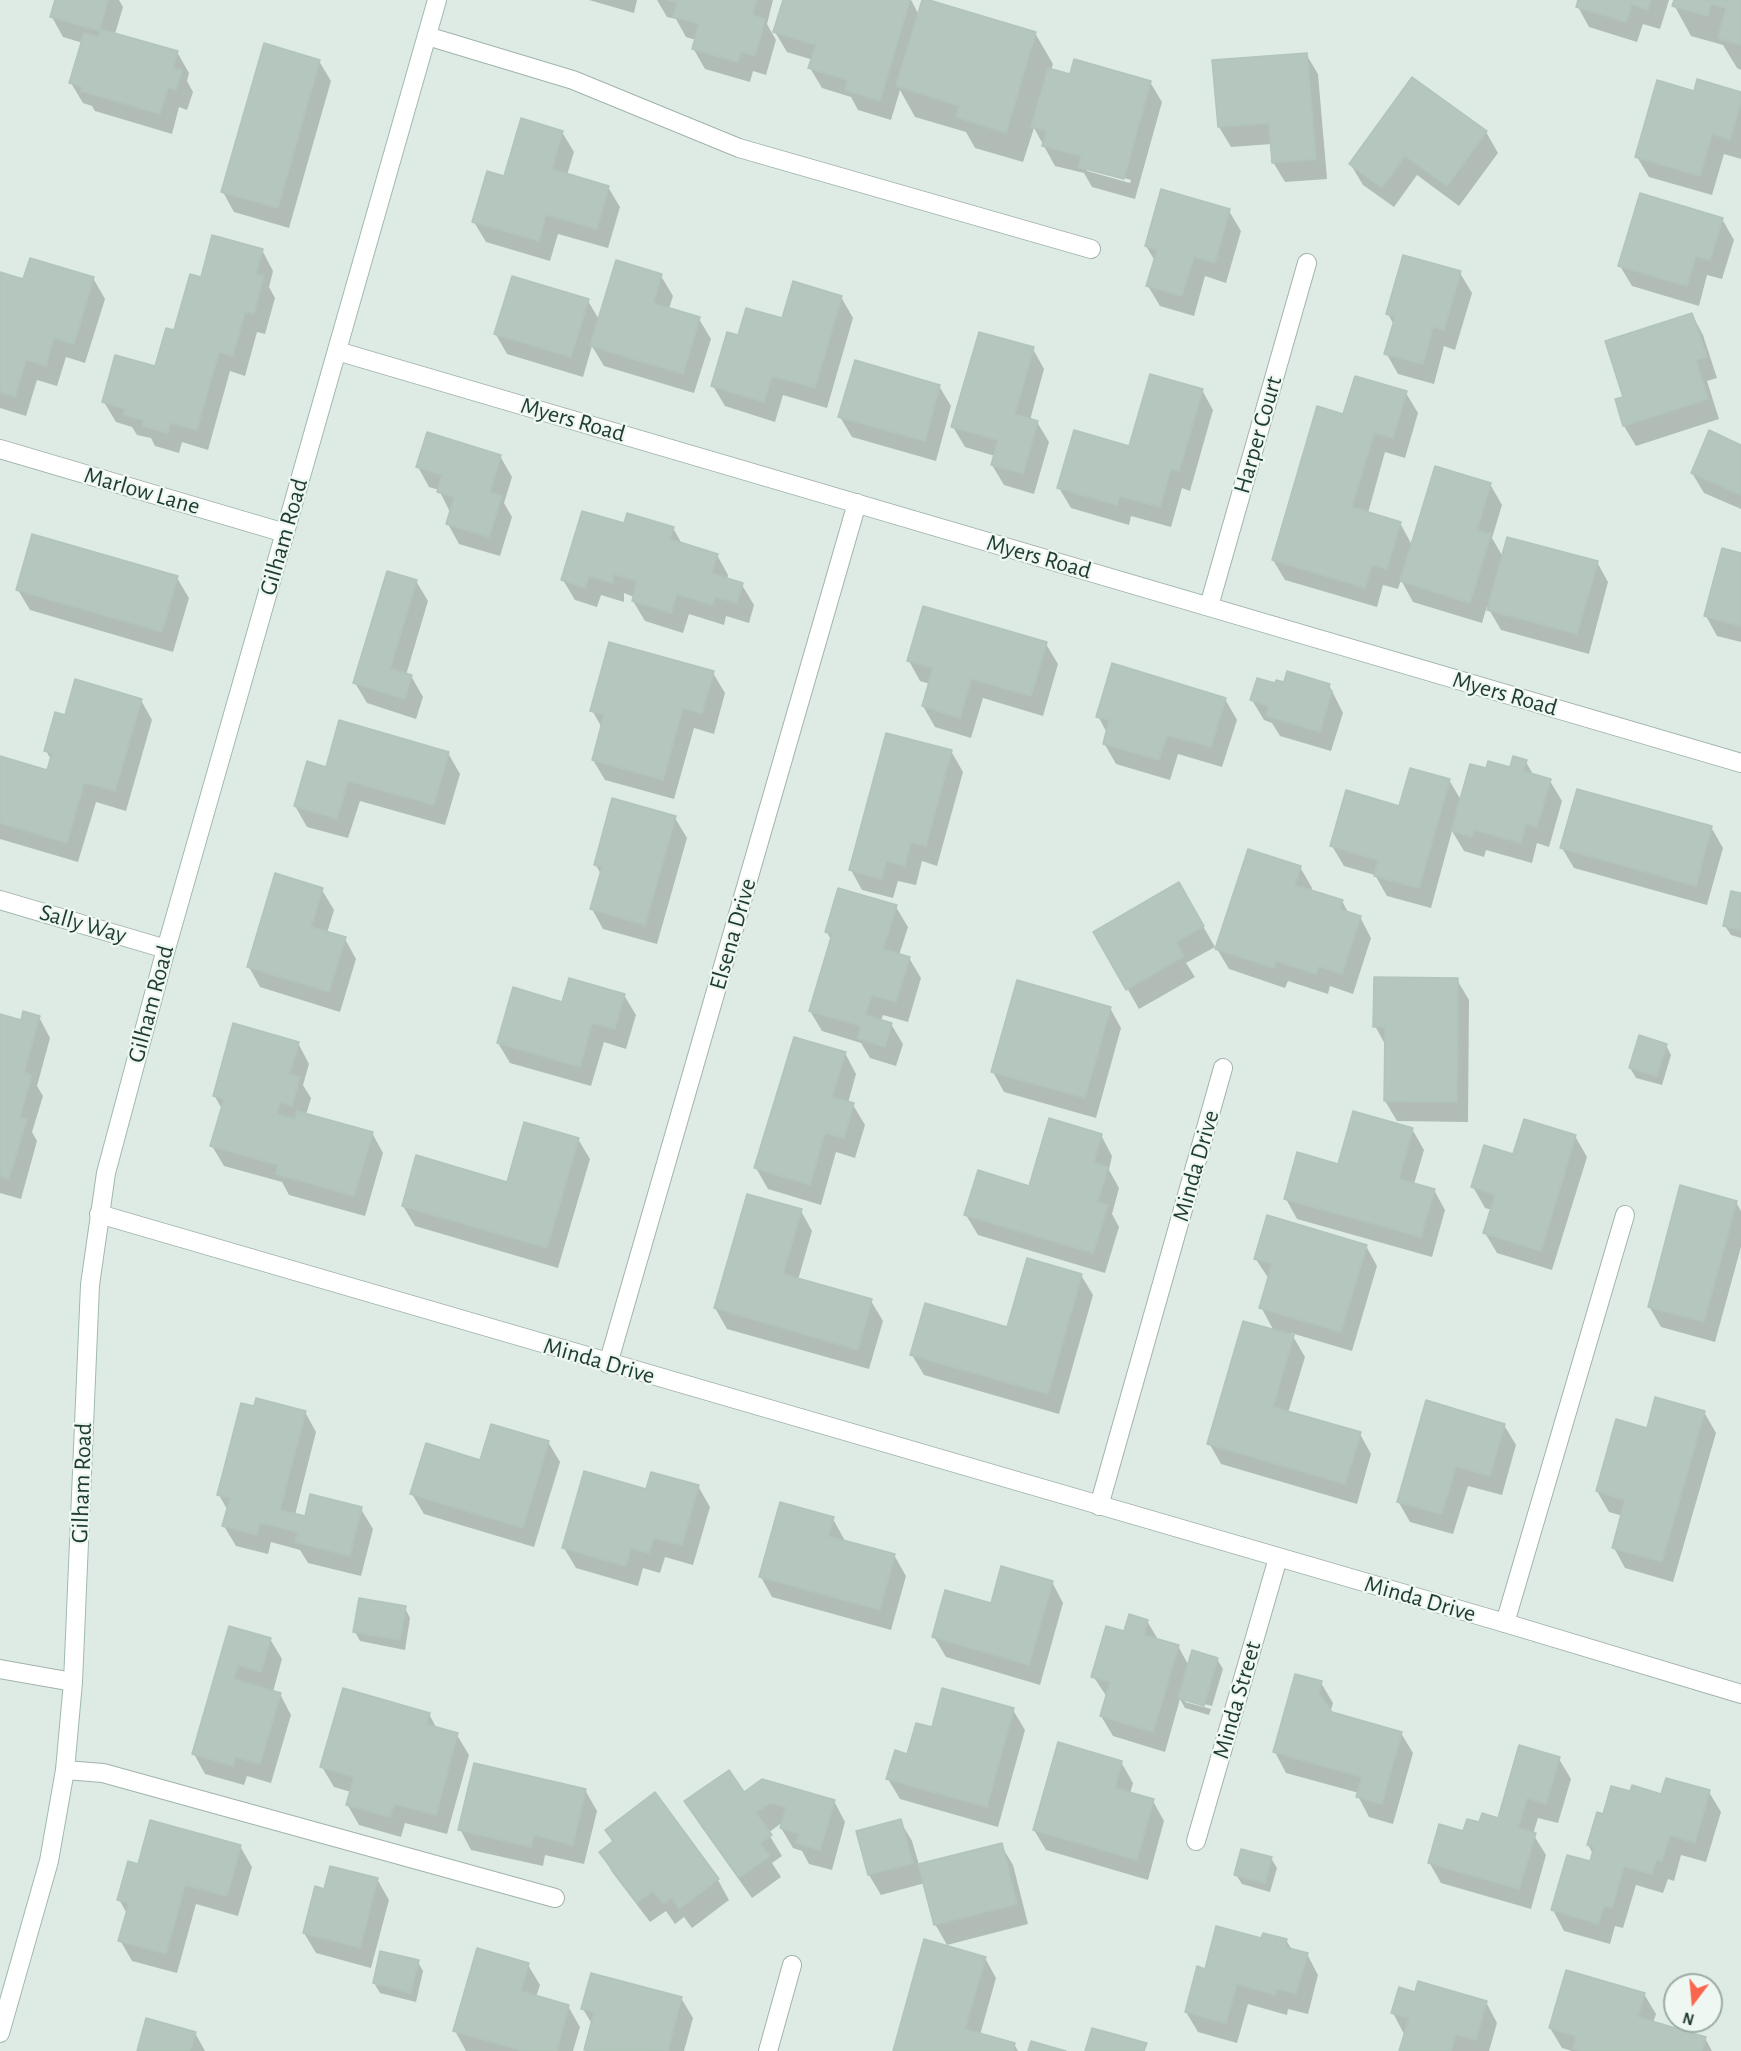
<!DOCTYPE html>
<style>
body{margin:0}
#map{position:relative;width:1741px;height:2051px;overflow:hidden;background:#deebe4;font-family:"Alegreya Sans",sans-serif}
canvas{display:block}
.north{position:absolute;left:1663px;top:1973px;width:60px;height:60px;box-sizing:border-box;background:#eff7f2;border:2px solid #9caca5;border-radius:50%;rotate:196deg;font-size:16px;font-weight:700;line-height:24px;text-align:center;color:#1f3c31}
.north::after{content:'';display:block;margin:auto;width:21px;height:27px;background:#fa664d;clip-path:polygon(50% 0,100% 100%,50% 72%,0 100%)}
</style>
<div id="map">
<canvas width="1741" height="2051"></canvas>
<div class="north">N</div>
</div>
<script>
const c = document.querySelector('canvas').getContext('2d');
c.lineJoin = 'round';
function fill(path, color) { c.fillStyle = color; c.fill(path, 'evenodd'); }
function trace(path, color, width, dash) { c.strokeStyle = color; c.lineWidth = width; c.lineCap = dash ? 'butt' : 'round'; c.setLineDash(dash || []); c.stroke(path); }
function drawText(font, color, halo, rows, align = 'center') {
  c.font = font + ' "Alegreya Sans",sans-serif'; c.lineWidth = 4.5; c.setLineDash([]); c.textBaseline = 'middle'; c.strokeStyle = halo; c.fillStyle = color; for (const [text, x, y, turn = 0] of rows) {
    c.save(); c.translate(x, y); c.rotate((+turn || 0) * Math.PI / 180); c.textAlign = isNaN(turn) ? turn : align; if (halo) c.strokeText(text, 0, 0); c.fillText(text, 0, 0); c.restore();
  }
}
fill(new Path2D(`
 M56,0H119L123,7L115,34L177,52L189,73L187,81L193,92L187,110L179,107L172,134L95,111L92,106L83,103L71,83L83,43L63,37L52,17Z
 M589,0H637L634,13Z
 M657,0H773L767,24L776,40L766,75L753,71L750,82L705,69L693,48L696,40L686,37L676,19L667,17Z
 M785,0H911L919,15L923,0L1035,33L1053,64L1051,70L1071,76L1150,82L1162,102L1135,199L1092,187L1084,173L1055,166L1034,128L1023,162L975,148L966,132L915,117L900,90L891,120L858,110L851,97L822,88L810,68L813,60L787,52L775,32ZM1087,167L1131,180L1130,183L1087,171Z
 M1580,0H1669L1660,29L1643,24L1637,42L1589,27L1578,7Z
 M1675,0H1741V70L1737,68L1723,45L1691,36L1674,5Z
 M1306,54L1318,74L1327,179L1285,182L1273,162L1272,144L1231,147L1219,127L1213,62Z
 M319,61L331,81L289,228L234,212L223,192Z
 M1695,93L1741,94V159L1724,154L1712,195L1649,177L1637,157Z
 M562,132L574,152L567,175L608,187L620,207L608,248L558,234L550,261L486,242L474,222L505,178Z
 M1486,132L1498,153L1459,206L1417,175L1394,207L1363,185L1351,165Z
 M1229,211L1241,231L1226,283L1205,276L1194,316L1160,306L1148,286L1155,261L1146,246Z
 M1722,219L1734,240L1722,279L1707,275L1699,306L1632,286L1620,266Z
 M262,250L273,271L269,287L275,298L265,334L257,332L245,376L230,371L208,450L182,442L179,453L155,446L151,438L137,435L132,427L116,422L104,402L156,368L202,279Z
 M1460,273L1472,293L1455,350L1444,346L1434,384L1398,374L1386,353L1394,325L1388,314Z
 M0,274L24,281L93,278L105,299L85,363L66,357L57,386L37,380L26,416L0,408Z
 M661,276L673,296L669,309L699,319L711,339L694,393L604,366L592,346L583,377L507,354L495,333L588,301L600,321Z
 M841,297L853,318L827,408L783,395L775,422L725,406L713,386L739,337Z
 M1692,314L1703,335L1717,378L1707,381L1719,419L1636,446L1624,426Z
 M1033,349L1044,369L1030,420L1037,422L1049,442L1034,494L1004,485L992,465L995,456L965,447L953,427Z
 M939,386L951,406L936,461L852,437L840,417Z
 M1202,390L1213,410L1190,491L1182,488L1171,527L1131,516L1129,525L1071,508L1059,488L1130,448Z
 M1406,393L1418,413L1405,458L1385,452L1368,513L1400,523L1412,545L1490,484L1502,505L1492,538L1503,557L1597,562L1608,582L1589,654L1501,630L1487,606L1482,623L1413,602L1401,580L1398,589L1383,585L1377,607L1285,580L1273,560L1345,416Z
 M1741,446V509L1704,493L1692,473Z
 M500,456L512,477L504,503L512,517L500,556L459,544L448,524L450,512L439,490L429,487L418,467Z
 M625,525L673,528L682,544L717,555L728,575L727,580L742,585L754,605L749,623L726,616L724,625L689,614L683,633L645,621L633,601L634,597L624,593V602L601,595L597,607L575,600L563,580Z
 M1741,554V642L1717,636L1706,616Z
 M177,578L189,598L173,652L30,610L18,590Z
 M416,581L428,601L406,675L411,676L423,697L416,719L367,703L355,683Z
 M1046,644L1058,664L1043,716L983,698L971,738L935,727L923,706L930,684L920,681L909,661Z
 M713,673L725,693L714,734L694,728L674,799L605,780L593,760L602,728L592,710Z
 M1285,684L1329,685L1343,713L1331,751L1280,736L1272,723L1264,720L1252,700L1276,685Z
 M1225,699L1237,720L1222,767L1178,754L1170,780L1116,764L1104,743L1107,733L1098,716Z
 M141,700L152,720L126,811L96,802L78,862L0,839V757L48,772L52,761L46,751L66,717Z
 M951,751L963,772L937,866L922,861L916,885L898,881L893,898L862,890L851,870Z
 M448,753L460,774L445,825L360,801L348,838L307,827L295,806L327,769Z
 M1526,762L1534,776L1550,781L1562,801L1549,847L1537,843L1532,863L1486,850L1484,857L1464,851L1452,831L1431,908L1387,896L1375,875L1344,866L1332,846L1449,780L1461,800L1487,770L1511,769Z
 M675,818L687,838L657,944L603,929L592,909L601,874L595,864Z
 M1711,827L1723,848L1707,905L1574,868L1562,848Z
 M1300,867L1312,888L1311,891L1342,901L1349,914L1360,917L1371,938L1353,994L1330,986L1328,994L1288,981L1285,988L1229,969L1217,949Z
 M1179,884L1215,947L1186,963L1195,977L1139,1009L1095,932Z
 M322,890L334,910L327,933L345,939L356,959L340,1012L260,987L249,967Z
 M1741,895V938L1731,935L1725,926Z
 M896,907L908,927L899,955L909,958L921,978L908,1022L883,1015L881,1021L891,1024L903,1044L896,1066L870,1058L861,1043L822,1031L810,1011L832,941L826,931Z
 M1457,980L1469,1000L1468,1122L1397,1121L1385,1101L1386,1046L1375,1026Z
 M624,995L636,1015L626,1049L604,1042L591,1086L510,1063L498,1043L563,1003Z
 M1110,1008L1121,1028L1096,1118L1004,1092L993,1072Z
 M0,1016L22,1022L39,1017L50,1038L37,1086L43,1096L32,1132L37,1141L21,1199L0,1193Z
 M298,1043L309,1064L303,1085L311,1098L306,1115L372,1133L383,1153L365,1216L289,1195L282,1182L224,1166L212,1146L222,1109L214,1095Z
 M1666,1045L1671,1055L1662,1085L1636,1078L1630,1068Z
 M845,1053L856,1074L848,1103L853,1105L865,1125L855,1158L836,1152L821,1205L768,1189L756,1168Z
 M1412,1129L1424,1150L1414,1184L1434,1190L1445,1210L1432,1257L1297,1219L1286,1199L1339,1166Z
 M1101,1135L1112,1156L1109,1170L1119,1188L1112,1214L1119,1227L1105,1273L978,1235L966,1215L1030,1188Z
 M1575,1136L1587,1157L1552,1270L1497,1253L1485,1233L1492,1210L1485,1208L1473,1187L1513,1156Z
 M578,1139L590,1159L558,1268L415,1226L403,1206L508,1184Z
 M1736,1202L1741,1211V1247L1715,1342L1661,1327L1649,1306Z
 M801,1211L812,1231L798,1280L871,1301L883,1321L869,1369L727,1329L715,1308Z
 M1366,1246L1377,1266L1352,1351L1291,1333L1305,1357L1288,1413L1360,1434L1371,1454L1357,1504L1221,1464L1209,1443L1274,1331L1261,1307L1269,1279L1255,1258Z
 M1081,1275L1093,1295L1059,1414L924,1375L912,1355L1008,1329Z
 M305,1412L316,1432L295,1515L306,1518L361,1509L373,1529L361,1576L308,1563L300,1550L271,1542L268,1554L236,1546L224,1526L228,1511L219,1495Z
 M1704,1412L1716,1433L1673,1582L1625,1568L1614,1548L1623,1516L1609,1512L1597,1491L1648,1430Z
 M1504,1425L1516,1445L1502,1495L1468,1486L1453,1534L1410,1522L1398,1501Z
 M548,1442L560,1462L534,1547L424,1514L412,1494L481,1462Z
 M698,1486L710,1507L693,1565L665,1557L660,1573L643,1568L638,1586L576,1568L564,1548L647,1491Z
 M833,1519L844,1539V1541L894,1555L906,1576L891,1630L772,1597L761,1577Z
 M1052,1582L1063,1603L1040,1685L946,1657L934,1637Z
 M405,1608L410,1618L405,1650L360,1641L355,1632Z
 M1147,1621L1159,1641L1178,1646L1189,1666L1217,1659L1223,1669L1212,1706L1185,1699V1702L1211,1709L1209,1715L1185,1708L1180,1699L1165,1752L1113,1736L1101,1716L1107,1697L1093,1676L1125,1633Z
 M230,1628L270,1639L282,1659L273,1692L280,1694L291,1715L271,1783L247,1776L244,1785L205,1774L194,1754Z
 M1321,1683L1333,1703L1330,1713L1401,1733L1413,1753L1393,1824L1369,1817L1358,1796L1359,1793L1286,1773L1275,1752Z
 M1013,1710L1025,1730L998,1827L900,1799L888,1779L908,1756Z
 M429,1714L437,1729L457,1735L469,1755L447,1834L405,1823L401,1837L359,1825L347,1804L351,1792L334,1787L322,1767Z
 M1559,1759L1571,1779L1558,1823L1538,1818L1533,1834L1546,1855L1531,1909L1441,1883L1429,1862L1464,1833L1480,1824L1499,1820Z
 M1121,1762L1133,1783L1130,1794L1153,1801L1164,1821L1148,1880L1046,1850L1034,1830Z
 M585,1790L597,1811L584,1864L545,1855L543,1866L471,1850L460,1829Z
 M1709,1792L1721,1812L1706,1862L1681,1855L1674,1881L1668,1879L1663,1893L1636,1885L1623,1928L1615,1926L1610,1944L1564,1931L1553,1910L1591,1863L1593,1854L1588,1845L1604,1816L1631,1793L1662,1796Z
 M744,1794L834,1801L845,1822L832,1870L809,1864L802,1851L793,1848L781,1828L783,1822L768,1833L782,1856L772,1863L781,1877L752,1898L698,1822L686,1801Z
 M900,1821L912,1841L919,1865L1001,1845L1013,1865L1028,1924L947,1945L935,1924L925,1883L881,1895L869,1875Z
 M606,1830L718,1880L729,1900L692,1928L684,1917L675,1924L666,1911L650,1922L612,1872L601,1852L614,1843Z
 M240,1846L252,1867L238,1916L196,1904L177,1973L132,1961L120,1940L127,1914L119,1899L139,1865Z
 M1271,1858L1277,1868L1270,1892L1242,1884L1236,1875Z
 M377,1879L389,1900L371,1968L316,1953L304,1933L325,1891Z
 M1262,1940H1286L1292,1950L1307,1954L1318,1975L1308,2014L1288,2009L1287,2015L1248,2004L1237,2043L1198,2032L1186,2012Z
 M985,1958L996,1978L980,2035L1014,2044L1018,2051H894Z
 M418,1962L423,1971L416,2002L380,1993L374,1983Z
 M528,1965L540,1985L536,1997L568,2006L580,2027L573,2051H466L455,2031Z
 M1416,1993L1486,2002L1497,2023L1489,2051H1401L1404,2034L1393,2013Z
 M1644,1994L1656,2014L1653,2023L1705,2038L1712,2051H1572L1562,2048L1550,2028Z
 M681,1998L693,2018L684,2051H586L585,2049L592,2024L583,2009Z
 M195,2033L205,2051H139Z`), '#0003');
const building = new Path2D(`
 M55,0H108L100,29L178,51L173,68L182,70L176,90L168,88L160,114L81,91L82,87L69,83L84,33L99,37L100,31L50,17Z
 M667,0H757L752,15L765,19L755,56L741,52L738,62L692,49L699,24L673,17L677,2Z
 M783,0H910L880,101L845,90L847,80L808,68L816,45L773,32Z
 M922,0H929L1036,32L1006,133L956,117L959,106L896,86Z
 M1578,0H1651L1648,10L1632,4L1626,22L1576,7Z
 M1674,0H1741V45L1718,38L1726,8L1711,4L1708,16L1672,6Z
 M264,43L320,60L278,208L221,192Z
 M1307,53L1316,159L1272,163L1269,123L1218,127L1212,60Z
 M1074,59L1151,81L1124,179L1078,167L1081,156L1042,146L1046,131L1031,127L1048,68L1070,74Z
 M1412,77L1487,131L1447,186L1405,156L1382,188L1349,164Z
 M1697,79L1741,92V102L1730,140L1712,134L1700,176L1635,157L1657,80L1694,91Z
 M521,118L563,131L552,169L609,186L597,229L546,215L539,241L472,222L487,171L504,176Z
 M1161,189L1230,209L1215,263L1194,257L1182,296L1146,286L1157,250L1145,246Z
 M1640,193L1723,218L1710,260L1696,256L1687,286L1618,266Z
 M212,235L263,249L256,274L264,276L254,314L245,312L233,356L219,352L197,430L170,423L168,433L142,426L144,420L123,415L125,409L102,402L115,355L155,366L166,328L174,330L190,274L201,277Z
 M1403,255L1461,271L1444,330L1433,327L1423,364L1384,354L1395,317L1386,314Z
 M30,258L94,277L74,344L54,338L46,366L26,360L15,397L0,392V272L23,279Z
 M616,260L662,274L653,303L700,317L683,374L590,346Z
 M512,276L589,299L571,357L494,334Z
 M793,281L842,296L815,388L772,376L764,402L711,386L727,332L738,335L746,308L782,318Z
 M1692,313L1707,357L1696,360L1708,399L1623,426L1615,399L1623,397L1605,341Z
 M979,332L1034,347L1015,414L1038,421L1023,474L991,465L998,440L951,427Z
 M855,360L940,385L925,441L838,417Z
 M1150,374L1203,389L1179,471L1171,469L1160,507L1120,496L1117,505L1057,488L1074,430L1129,446Z
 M1355,376L1407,391L1393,438L1374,433L1352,507L1401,522L1387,569L1372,565L1365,588L1272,560L1317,406L1343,414Z
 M1709,430L1741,445V495L1691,473Z
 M427,432L501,455L490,492L502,496L489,537L446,524L454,497L437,492L442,475L416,467Z
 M1435,466L1491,483L1477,530L1491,534L1470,603L1400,581Z
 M582,511L624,523L627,513L674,527L670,539L718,554L711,573L743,583L737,603L715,597L712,605L677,594L671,613L632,601L637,581L613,574V583L589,576L585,588L561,580Z
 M32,534L178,576L162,632L16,590Z
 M1507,537L1598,561L1577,634L1487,610Z
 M1722,548L1741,553V626L1704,616Z
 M387,571L417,580L390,669L412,675L405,699L353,683Z
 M923,606L1047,642L1031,696L971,679L960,718L922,706L933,668L907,661Z
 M609,642L714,671L702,714L683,708L663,780L592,760L604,715L590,711Z
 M1112,663L1226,698L1211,747L1167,735L1159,760L1103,744L1109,720L1096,717Z
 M1287,671L1330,684L1328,690L1332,691L1320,732L1266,716L1269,706L1250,700L1257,678L1275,683L1276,680L1284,682Z
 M75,679L142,699L115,791L84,783L67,843L0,823V756L47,770L52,753L44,751L55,712L65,715Z
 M339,720L449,752L434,805L348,781L337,819L294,806L307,761L326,767Z
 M886,733L952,750L926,846L911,842L905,866L886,861L882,879L849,870Z
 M1513,756L1527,760L1523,771L1551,779L1537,827L1526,824L1521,843L1474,830L1472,837L1451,831L1470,764L1486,768L1488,761L1510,767Z
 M1410,768L1450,779L1419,888L1374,876L1378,860L1330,846L1346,790L1399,806Z
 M1577,789L1712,826L1696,886L1560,848Z
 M612,798L676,816L645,925L590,909L602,867L594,865Z
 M1248,849L1301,866L1295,885L1343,900L1340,909L1361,916L1342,974L1319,966L1316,974L1276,961L1274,968L1215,949Z
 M275,873L323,888L311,927L346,937L329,992L247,967Z
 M1179,882L1204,926L1176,942L1184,956L1126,990L1093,932Z
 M838,888L897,905L883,949L910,957L896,1002L872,995L865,1015L892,1023L885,1047L857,1038L861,1026L809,1011L832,934L825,932Z
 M1731,891L1741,893V930L1723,926Z
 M1374,977L1458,978L1457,1102L1384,1101L1385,1027H1373Z
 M569,978L625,994L615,1029L592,1023L580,1067L497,1043L513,987L562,1002Z
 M1017,980L1111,1007L1085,1098L991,1072Z
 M23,1011L40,1016L24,1072L32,1075L20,1117L27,1119L9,1179L0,1176V1014L21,1020Z
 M233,1023L299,1042L290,1074L300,1077L292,1106L280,1102L277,1114L295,1119L297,1111L373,1132L354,1196L276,1174L278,1165L210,1146L224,1099L213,1096Z
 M1639,1035L1667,1044L1657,1076L1629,1068Z
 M794,1037L846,1052L832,1097L854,1103L844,1138L825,1133L810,1185L754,1168Z
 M1353,1111L1413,1128L1399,1179L1435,1189L1421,1237L1284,1199L1297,1152L1338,1164Z
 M1049,1118L1102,1134L1094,1162L1108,1167L1098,1202L1108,1205L1093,1253L964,1215L978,1170L1029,1186Z
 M1524,1119L1576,1135L1541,1251L1483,1233L1495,1195L1471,1187L1484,1145L1513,1154Z
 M524,1122L579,1138L547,1248L402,1206L416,1155L507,1182Z
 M1680,1185L1737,1201L1704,1322L1648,1307Z
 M747,1194L802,1209L783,1274L872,1299L858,1350L714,1308Z
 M1267,1215L1367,1245L1341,1332L1259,1308L1272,1264L1254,1259Z
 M1027,1258L1082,1274L1048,1394L910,1355L925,1303L1007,1327Z
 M1243,1321L1294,1335L1273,1407L1361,1432L1345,1484L1207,1444Z
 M1655,1397L1705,1411L1662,1562L1612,1548L1625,1500L1596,1491L1616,1419L1647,1428Z
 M256,1398L306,1411L280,1510L305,1516L310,1494L362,1507L350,1556L295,1542L298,1532L260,1523L257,1535L222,1526L230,1498L217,1495L241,1403L254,1406Z
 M1426,1400L1505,1424L1490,1476L1456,1466L1442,1514L1397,1502Z
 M491,1424L549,1441L523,1528L410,1494L426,1443L480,1460Z
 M584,1471L646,1489L651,1472L699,1485L682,1545L654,1538L649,1553L631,1548L626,1566L562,1548Z
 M780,1502L834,1517L828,1536L895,1554L880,1610L759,1577Z
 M1001,1566L1053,1581L1029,1665L932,1637L945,1590L991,1603Z
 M359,1598L406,1606L400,1640L353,1632Z
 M1129,1614L1148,1620L1144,1635L1179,1645L1153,1732L1100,1716L1110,1682L1091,1677L1106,1626L1124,1631Z
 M229,1626L271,1638L261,1672L238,1665L234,1679L281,1693L260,1764L235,1757L233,1766L192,1754Z
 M1192,1650L1218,1658L1204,1706L1178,1698Z
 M1295,1674L1322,1681L1319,1693L1332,1712L1402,1732L1382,1804L1356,1797L1362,1777L1273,1752Z
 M343,1688L430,1713L426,1724L458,1733L436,1815L394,1804L390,1817L346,1805L354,1777L320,1767Z
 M942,1688L1014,1708L987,1807L886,1779L895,1750L907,1754L916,1723L932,1727Z
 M1058,1742L1122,1761L1115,1788L1154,1799L1137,1860L1033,1830Z
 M1519,1745L1560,1757L1546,1804L1527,1798L1518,1828L1536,1833L1519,1889L1428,1863L1439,1824L1463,1831L1467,1819L1479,1822L1482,1813L1498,1818Z
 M474,1763L586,1789L573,1845L534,1835L531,1847L458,1830Z
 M729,1770L744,1792L762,1779L835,1800L820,1850L796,1843L799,1834L780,1828L786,1807L770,1803L756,1813L772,1835L760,1843L770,1856L739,1878L684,1801Z
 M1666,1778L1710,1790L1695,1843L1670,1835L1662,1861L1656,1860L1652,1874L1624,1866L1612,1908L1604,1906L1598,1924L1551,1910L1567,1855L1590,1861L1594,1847L1587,1845L1597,1812L1603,1814L1611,1786L1630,1791L1632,1785L1661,1794Z
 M655,1792L719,1879L679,1909L672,1898L663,1904L653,1891L637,1903L599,1852L613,1841L605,1830Z
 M901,1819L913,1863L868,1875L856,1831Z
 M150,1820L241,1845L227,1896L185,1885L166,1954L118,1941L129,1903L117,1900L128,1861L138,1864Z
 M1002,1843L1017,1904L934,1925L918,1864Z
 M1241,1849L1272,1857L1265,1883L1234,1875Z
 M330,1866L378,1878L360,1948L303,1933L315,1886L324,1889Z
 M1216,1926L1261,1938L1263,1933L1287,1939L1285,1947L1308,1953L1296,1994L1277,1989L1275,1995L1237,1984L1226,2023L1185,2012L1197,1966L1205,1969Z
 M924,1939L986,1957L965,2029L1015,2043L1013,2051H893Z
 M477,1948L529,1963L521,1991L569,2005L557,2051H523L453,2031Z
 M380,1951L419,1960L411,1993L373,1983Z
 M1566,1970L1645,1993L1638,2017L1706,2037L1702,2051H1580L1573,2049L1576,2036L1549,2028Z
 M591,1973L682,1997L668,2051H670L584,2050L594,2012L581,2009Z
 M1418,1981L1487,2001L1476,2040L1456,2034L1451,2051H1399L1409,2018L1391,2013L1399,1987L1415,1992Z
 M146,2018L196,2032L190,2051H137Z
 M1092,2028L1147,2043L1144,2051H1085Z
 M1031,2041L1066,2051H1028Z`);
fill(building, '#b4c6bd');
trace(building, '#b1c5ba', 1.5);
const lane = new Path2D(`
 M1505,1623L1625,1215
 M65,1770L103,1773L555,1898
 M1196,1841L1278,1558`);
const street = new Path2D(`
 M427,36L573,80L739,148L1091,249
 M337,351L1741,763
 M0,449L285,533
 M1209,606L1307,263
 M0,900L166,949
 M99,1214L1505,1623L1741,1694
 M608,1364L857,503
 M1099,1506L1223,1068
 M0,1669L73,1682
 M768,2051L792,1965`);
const secondary = new Path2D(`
 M0,2033L49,1861L65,1770L73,1682L90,1285L106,1173L166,949L437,0`);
trace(lane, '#a1b3ab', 20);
trace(street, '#a1b3ab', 20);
trace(secondary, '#9fbaae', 20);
trace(lane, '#fff', 18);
trace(street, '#fff', 18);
trace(secondary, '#fff', 18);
drawText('24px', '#1f3c31', '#eff7f2', [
 ["Myers Road",573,420,16],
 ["Harper Court",1258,435,-74],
 ["Marlow Lane",142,491,16],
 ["Gilham Road",284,537,-74],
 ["Myers Road",1039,557,16],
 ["Myers Road",1505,694,16],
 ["Sally Way",83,924,16],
 ["Elsena Drive",733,934,-74],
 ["Gilham Road",151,1004,-75],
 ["Minda Drive",1196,1166,-74],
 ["Minda Drive",599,1361,16],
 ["Gilham Road",82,1483,-88],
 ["Minda Drive",1420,1599,16],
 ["Minda Street",1237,1700,-74]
]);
</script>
